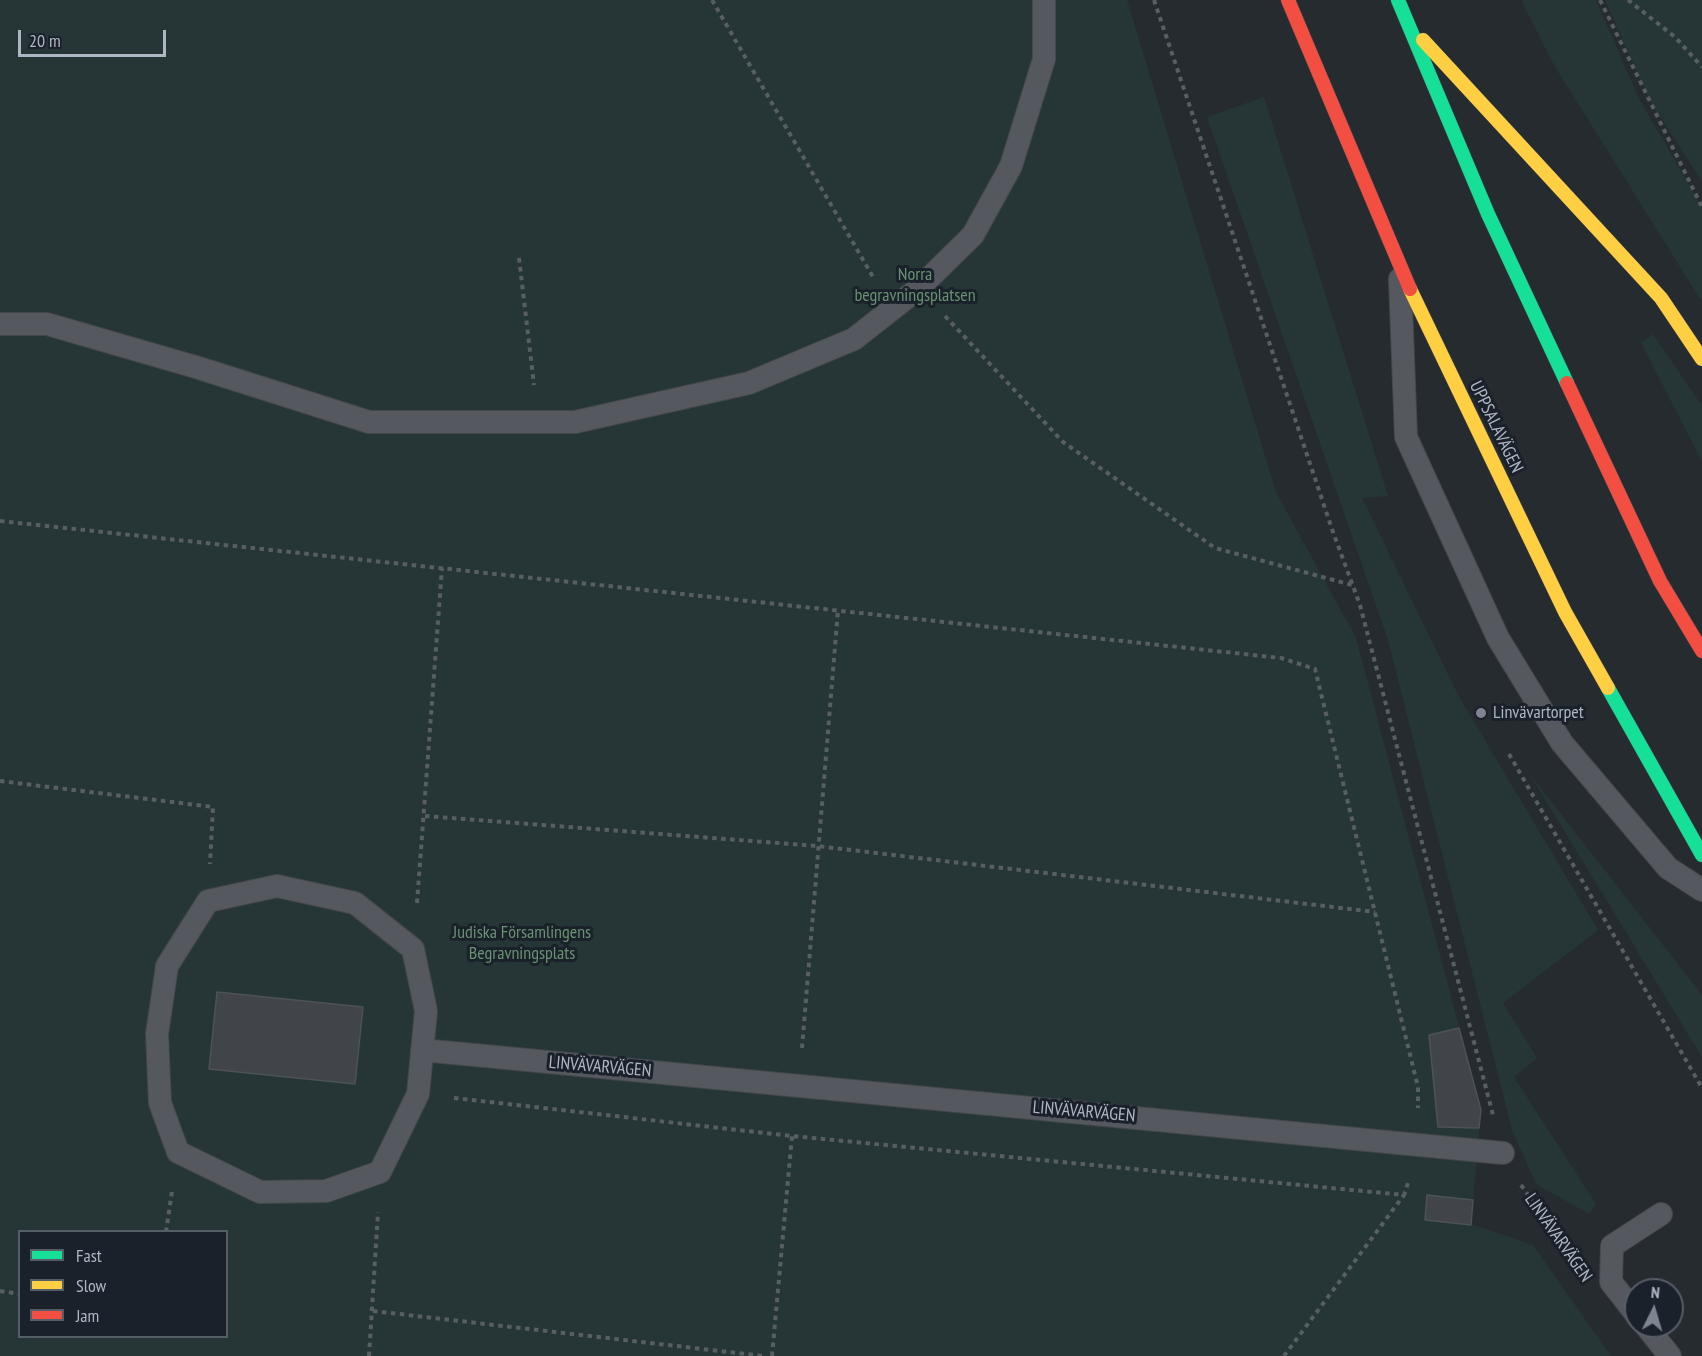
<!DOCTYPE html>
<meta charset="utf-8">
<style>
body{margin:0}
#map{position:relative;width:1702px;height:1356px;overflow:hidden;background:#262b30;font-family:"PT Sans Narrow",sans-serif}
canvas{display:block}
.legend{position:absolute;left:18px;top:1230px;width:210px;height:108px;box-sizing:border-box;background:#1a212a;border:2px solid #555d67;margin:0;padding:8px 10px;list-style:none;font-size:18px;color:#aeb6c3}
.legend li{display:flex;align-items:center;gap:12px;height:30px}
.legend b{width:30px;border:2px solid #555d67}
.north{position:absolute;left:1624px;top:1278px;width:60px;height:60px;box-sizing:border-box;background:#1a212a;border:2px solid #555d67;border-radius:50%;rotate:5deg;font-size:16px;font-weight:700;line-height:24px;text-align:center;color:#aeb6c3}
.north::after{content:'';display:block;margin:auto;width:21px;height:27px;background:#7e8590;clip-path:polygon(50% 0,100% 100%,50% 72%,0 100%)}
.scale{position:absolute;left:18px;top:30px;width:148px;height:27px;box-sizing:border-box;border:3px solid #aeb6c3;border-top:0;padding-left:8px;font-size:18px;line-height:21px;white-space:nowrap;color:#aeb6c3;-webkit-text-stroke:4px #1a212a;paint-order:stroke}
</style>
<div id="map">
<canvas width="1702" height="1356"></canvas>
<ul class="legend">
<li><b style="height:8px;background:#16e098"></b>Fast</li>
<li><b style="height:8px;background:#ffcf43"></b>Slow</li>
<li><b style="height:8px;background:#f24e42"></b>Jam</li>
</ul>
<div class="north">N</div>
<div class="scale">20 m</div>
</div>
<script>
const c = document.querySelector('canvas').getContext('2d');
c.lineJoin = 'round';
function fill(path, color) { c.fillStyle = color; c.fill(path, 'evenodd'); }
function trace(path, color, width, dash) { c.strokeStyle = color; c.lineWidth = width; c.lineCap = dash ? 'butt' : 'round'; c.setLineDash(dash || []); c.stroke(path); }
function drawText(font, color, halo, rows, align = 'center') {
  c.font = font + ' "PT Sans Narrow",sans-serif'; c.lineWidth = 6; c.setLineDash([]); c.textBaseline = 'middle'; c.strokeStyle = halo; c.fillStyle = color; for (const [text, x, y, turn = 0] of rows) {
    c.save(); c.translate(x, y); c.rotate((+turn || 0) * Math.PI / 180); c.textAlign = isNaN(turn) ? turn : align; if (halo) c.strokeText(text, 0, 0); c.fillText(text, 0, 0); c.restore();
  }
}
fill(new Path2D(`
 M0,0H1127L1276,492L1356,638L1481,1110L1471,1224L1533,1245L1611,1356H0ZM20,1232H226V1336H20Z
 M1521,0H1596L1639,99L1702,207V302L1554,65Z
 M1605,0H1702V181L1650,101Z
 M1264,97L1388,496L1362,498L1458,695L1598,930L1503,1003L1537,1058L1514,1077L1596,1204L1589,1214L1536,1184L1512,1130L1388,640L1207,117Z
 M1653,334L1702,406V461L1641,343Z
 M1529,773L1702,995V1057Z`), '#263637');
const building = new Path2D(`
 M217,992L363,1007L355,1084L209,1069Z
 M1459,1028L1481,1110L1479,1128L1438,1127L1429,1035Z
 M1427,1195L1473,1200L1471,1225L1425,1220Z`);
fill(building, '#41454a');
trace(building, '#4d5259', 1.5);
const lane = new Path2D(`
 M1400,279L1406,437L1498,638L1562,743L1668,868L1702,890
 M0,324H47L199,368L369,422H575L749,383L854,339L919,288L973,235L1011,166L1044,59V0
 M277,886L355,903L413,949L426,1011L418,1094L380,1172L326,1191L260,1192L178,1152L160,1103L157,1034L167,966L208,901Z
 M422,1050L1503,1153
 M1636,1314L1611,1282L1612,1246L1661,1214
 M1646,1326L1670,1356`);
const fast = new Path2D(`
 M1398,0L1488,214L1567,383
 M1608,688L1702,855`);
const slow = new Path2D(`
 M1423,40L1661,298L1702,359
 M1410,289L1565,612L1608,688`);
const jam = new Path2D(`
 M1288,0L1410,289
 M1567,383L1660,581L1702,651`);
trace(lane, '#44474b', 24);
trace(fast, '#42464c', 15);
trace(slow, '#42464c', 15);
trace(jam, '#42464c', 15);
trace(new Path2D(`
 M712,0L873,277
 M1154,0L1333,532L1360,605L1493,1115
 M1600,0L1702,207
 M1628,0L1675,37L1702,67
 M519,258L534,385
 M945,316L1063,442L1215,548L1352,585
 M0,521L1281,658L1315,669L1418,1087V1108
 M1509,754L1702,1088
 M0,781L213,807L210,864
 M425,816L817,846L1375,912
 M417,903L442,568
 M802,1048L838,610
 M454,1098L792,1136L1404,1195L1408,1183
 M1521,1185L1573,1257
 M166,1232L172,1191
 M0,1291L20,1294
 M373,1311L763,1356
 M369,1356L378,1212
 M772,1356L792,1136
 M1284,1356L1404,1195`), '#585e63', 4, [4.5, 4.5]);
trace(lane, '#55595f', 22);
trace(fast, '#16e098', 14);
trace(slow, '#ffcf43', 14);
trace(jam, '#f24e42', 14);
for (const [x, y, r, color] of [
 [1481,713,6,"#7e8590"]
]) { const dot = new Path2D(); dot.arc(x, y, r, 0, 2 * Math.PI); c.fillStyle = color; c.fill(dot); trace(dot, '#1a212a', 2); }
drawText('18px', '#689271', '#1a212a', [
 ["Norra",915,275],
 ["begravningsplatsen",915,296],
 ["Judiska Församlingens",522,933],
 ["Begravningsplats",522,954]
]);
drawText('18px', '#aeb6c3', '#1a212a', [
 ["UPPSALAVÄGEN",1496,427,64],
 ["LINVÄVARVÄGEN",600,1067,5],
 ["LINVÄVARVÄGEN",1084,1112,5],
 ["LINVÄVARVÄGEN",1558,1238,55]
]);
drawText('18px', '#aeb6c3', '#1a212a', [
 ["Linvävartorpet",1493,713]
], 'left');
</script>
